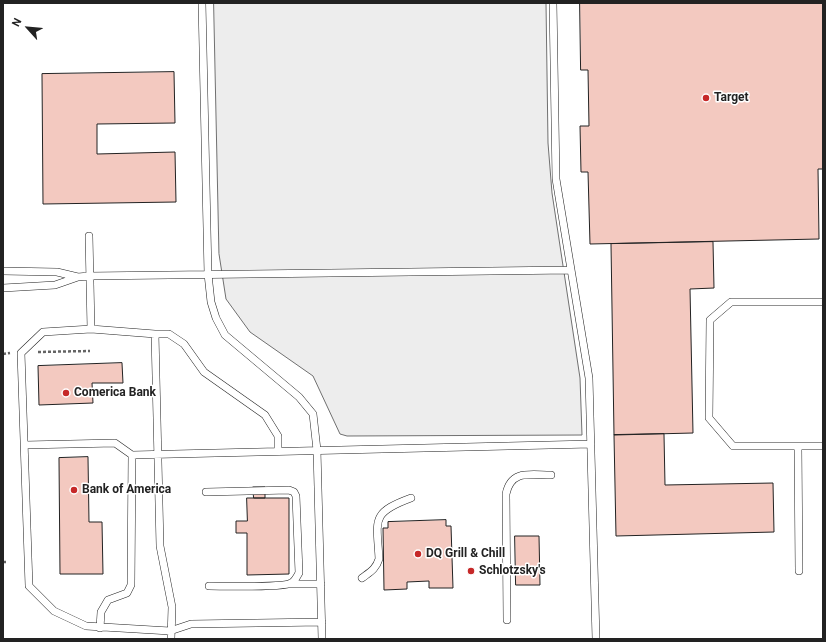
<!DOCTYPE html>
<style>
body{margin:0}
#map{position:relative;width:826px;height:642px;overflow:hidden;background:#fff;font-family:Roboto,sans-serif}
canvas{display:block}
.frame{position:absolute;inset:0;border:4px solid #222;pointer-events:none}
.north{position:absolute;left:8px;top:8px;width:40px;height:40px;-webkit-text-stroke:3px #fff;paint-order:stroke;rotate:297deg;font-size:11px;font-weight:700;line-height:16px;text-align:center;color:#222}
.north::after{content:'';display:block;margin:auto;width:14px;height:18px;background:#222;clip-path:polygon(50% 0,100% 100%,50% 72%,0 100%)}
</style>
<div id="map">
<canvas width="826" height="642"></canvas>
<div class="frame"></div>
<div class="north">N</div>
</div>
<script>
const c = document.querySelector('canvas').getContext('2d');
c.lineJoin = 'round';
function fill(path, color) { c.fillStyle = color; c.fill(path, 'evenodd'); }
function trace(path, color, width, dash) { c.strokeStyle = color; c.lineWidth = width; c.lineCap = dash ? 'butt' : 'round'; c.setLineDash(dash || []); c.stroke(path); }
function drawText(font, color, halo, rows, align = 'center') {
  c.font = font + ' Roboto,sans-serif'; c.lineWidth = 3; c.setLineDash([]); c.textBaseline = 'middle'; c.strokeStyle = halo; c.fillStyle = color; for (const [text, x, y, turn = 0] of rows) {
    c.save(); c.translate(x, y); c.rotate((+turn || 0) * Math.PI / 180); c.textAlign = isNaN(turn) ? turn : align; if (halo) c.strokeText(text, 0, 0); c.fillText(text, 0, 0); c.restore();
  }
}
const parking = new Path2D(`
 M214,3H546L548,143L552,193L580,378L582,435L347,436L340,434L313,376L250,332L226,299L219,254Z`);
fill(parking, '#ededed');
trace(parking, '#6f6f6f', 1);
const building = new Path2D(`
 M580,3H823V169H818L819,239L590,244L588,172H581L580,126H589L588,70H581Z
 M174,72L175,123L97,124V154L175,152L176,202L43,204L42,74Z
 M713,242L714,288L690,289L693,433L614,435L611,244Z
 M122,363L123,383H92L93,403L39,405L38,366Z
 M664,434L665,485L773,483L774,532L616,536L614,435Z
 M88,457L89,522H102L103,574H60L59,458Z
 M253,487H265V498H254Z
 M247,498H289V574L247,575V533H236V521H247Z
 M446,520V526H451L453,588H429V581L407,582V589L384,590L383,528H388V522Z
 M515,536H539L540,585H516Z`);
fill(building, '#f3c9c0');
trace(building, '#222', 1);
const service = new Path2D(`
 M202,3L208,274L211,302L216,318L225,335L299,397L313,414L317,450L322,639
 M553,3L556,179L589,378L596,639
 M89,236L91,329
 M3,271L57,272L78,277
 M3,288L55,285L78,277L89,276L571,270
 M155,334L160,546L172,607L171,639
 M25,445L115,443L132,455L591,444
 M798,446H823
 M278,451V436L265,415L204,372L184,344L169,334H155L91,329L43,332L21,353L29,586L54,611L86,626L170,631L191,624L322,622
 M206,492L289,490L294,492L296,496L299,573C297,576 295,581 291,583C283,588 223,586 209,586
 M799,571L798,446H733L709,418L710,320L731,302H823
 M362,578C370,572 376,569 379,559C377,520 370,513 411,498
 M291,584H321
 M507,620L506,494C511,469 531,475 551,475
 M100,628L101,612L108,600L127,593L131,585L132,455`);
trace(service, '#222', 8);
trace(new Path2D(`
 M38,352L90,351
 M3,354L10,353
 M3,562H6`), '#646464', 2.5, [3, 2]);
trace(service, '#fff', 7);
for (const [x, y, r, color] of [
 [706,98,4,"#c62828"],
 [66,393,4,"#c62828"],
 [74,490,4,"#c62828"],
 [418,554,4,"#c62828"],
 [471,571,4,"#c62828"]
]) { const dot = new Path2D(); dot.arc(x, y, r, 0, 2 * Math.PI); c.fillStyle = color; c.fill(dot); trace(dot, '#fff', 1.5); }
drawText('bold 12px', '#222', '#fff', [
 ["Target",714,98],
 ["Comerica Bank",74,393],
 ["Bank of America",82,490],
 ["DQ Grill & Chill",426,554],
 ["Schlotzsky's",479,571]
], 'left');
</script>
